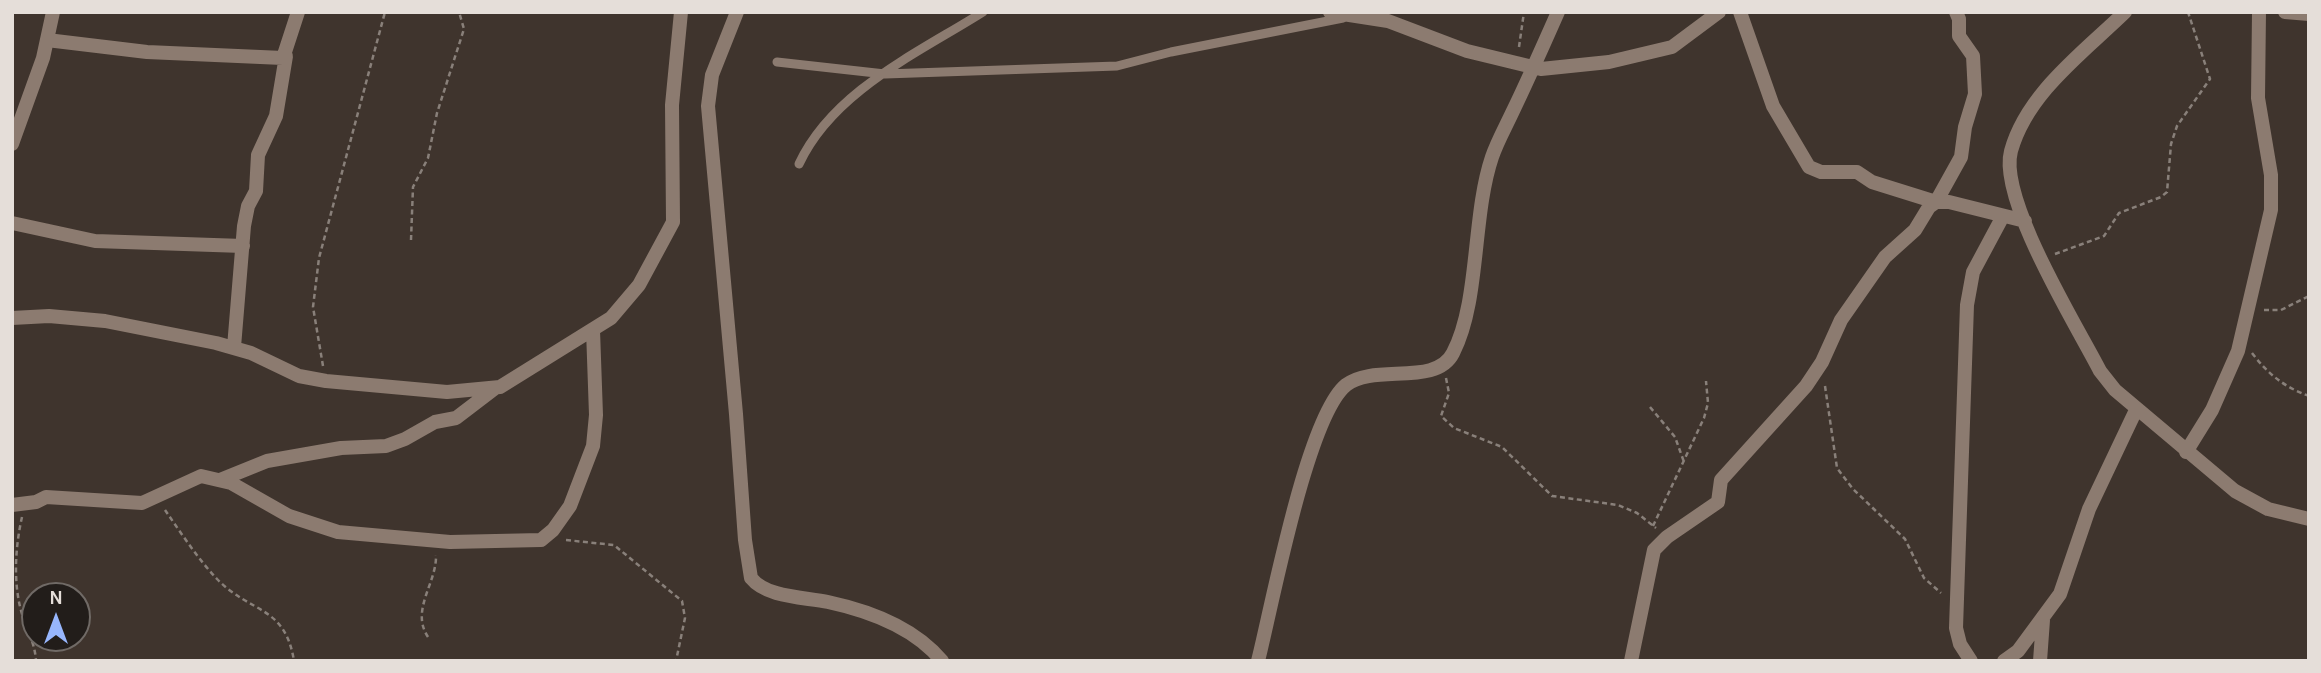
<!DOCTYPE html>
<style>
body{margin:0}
#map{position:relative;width:2321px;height:673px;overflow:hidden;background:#3f342d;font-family:Karla,sans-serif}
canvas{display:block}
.frame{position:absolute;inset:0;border:14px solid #e5ded9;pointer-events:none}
.north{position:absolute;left:21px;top:582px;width:70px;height:70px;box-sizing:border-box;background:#221d1a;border:2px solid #706a66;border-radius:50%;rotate:0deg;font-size:19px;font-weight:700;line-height:28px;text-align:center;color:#e5ded9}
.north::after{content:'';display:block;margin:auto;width:24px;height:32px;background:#97b6fd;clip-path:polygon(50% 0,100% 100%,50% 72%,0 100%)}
</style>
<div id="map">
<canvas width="2321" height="673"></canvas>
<div class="frame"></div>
<div class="north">N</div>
</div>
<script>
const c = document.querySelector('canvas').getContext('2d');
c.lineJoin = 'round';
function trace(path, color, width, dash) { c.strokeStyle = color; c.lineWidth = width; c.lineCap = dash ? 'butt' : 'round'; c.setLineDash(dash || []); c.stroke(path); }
trace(new Path2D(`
 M1519,47L1524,12
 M411,240L413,187L428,158L437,113L464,29L459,12
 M2055,254L2104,236L2119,213L2161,197L2167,192L2171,144L2177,126L2210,79L2188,12
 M2264,310H2281L2309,296
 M2252,353C2268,374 2284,387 2309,396
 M323,366L313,307L319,258L385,12
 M1446,378L1449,393L1441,416L1454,428L1502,447L1552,496L1618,505L1637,513L1656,528
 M1825,386L1837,468L1853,489L1905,539L1924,578L1941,593
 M1650,407L1675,437L1684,462
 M165,510C181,533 198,559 217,579C251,614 285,605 294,661
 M22,517C15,548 13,584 22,614C27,631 35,643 36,661
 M1653,526L1704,418L1708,403L1706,381
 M566,540L614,545L682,601L685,618L676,661
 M428,637C410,610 437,583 436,555`), '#89807a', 2.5, [5, 3.5]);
trace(new Path2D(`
 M777,62L885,74L1117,66L1171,52L1343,18
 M799,164C833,91 918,53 983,12`), '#8c7b70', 9);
trace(new Path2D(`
 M737,12L712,75L708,106L736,414L745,540L751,578C767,598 805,597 828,602C870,611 914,627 942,661
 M1330,12L1388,21L1467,51L1541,69L1609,62L1672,47L1719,12
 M1740,12L1773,106L1809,167L1821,172H1857L1872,182L1936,202L1961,157L1965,127L1975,94L1973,56L1959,36V19L1956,12
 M2125,12C2084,52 2027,93 2011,151C1998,199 2077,326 2100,371L2115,390L2235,491L2268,509L2309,519
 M2285,12L2309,14
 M47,40L147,52L283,58L298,12
 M12,144L43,58L53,12
 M12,223L95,241L243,246
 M12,318L49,316L105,321L216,343L251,353L299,376L326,381L447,392L500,387L611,318L639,285L673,222L672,105L681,12
 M234,347L244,226L248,206L256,191L258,155L276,116L286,56
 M2186,452L2212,410L2238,351L2271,210V175L2258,98L2259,12
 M220,480L267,461L341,448L386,446L405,439L435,422L456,418L494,389
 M12,505L36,502L46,497L142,503L201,476L231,483L289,516L338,532L450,542L541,540L553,530L570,506L593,446L596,415L593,330
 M1258,661C1272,606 1307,417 1346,385C1374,363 1436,387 1453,353C1480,301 1472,216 1492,157C1497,142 1505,128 1512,113C1528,80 1543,46 1558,12
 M1631,661L1654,550L1667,537L1718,502L1721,480L1806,386L1822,362L1841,320L1885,257L1915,230L1929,207L1936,202H1949L2025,221
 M1971,661L1960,644L1956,628L1967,305L1973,272L2003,216
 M2004,661L2018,651L2060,594L2089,509L2136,410
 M2040,661L2043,620`), '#8c7b70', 14);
</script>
